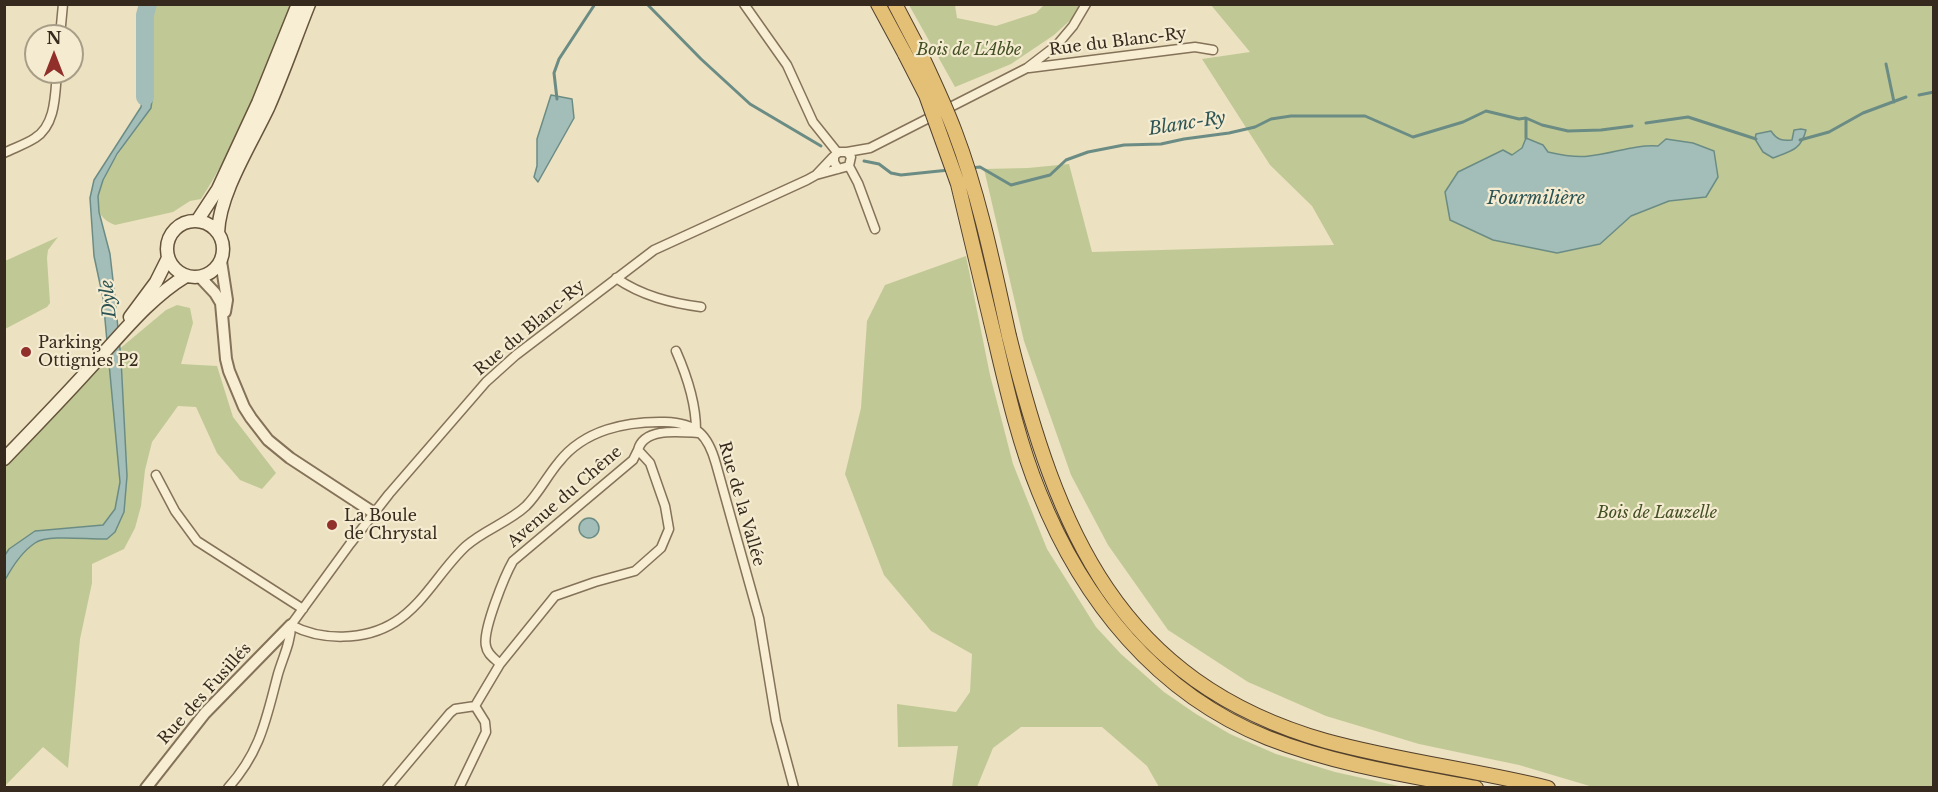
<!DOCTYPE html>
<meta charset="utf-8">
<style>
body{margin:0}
#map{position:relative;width:1938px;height:792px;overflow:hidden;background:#ece1c0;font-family:"Libre Baskerville",serif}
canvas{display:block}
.frame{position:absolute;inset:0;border:6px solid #352a1d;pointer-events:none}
.north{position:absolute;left:24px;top:24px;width:60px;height:60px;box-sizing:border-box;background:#f4ebd0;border:2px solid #a89e88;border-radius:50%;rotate:0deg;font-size:16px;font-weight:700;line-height:24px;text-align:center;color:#352a1d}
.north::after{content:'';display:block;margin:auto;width:21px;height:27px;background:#91302b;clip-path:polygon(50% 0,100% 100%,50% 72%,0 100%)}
</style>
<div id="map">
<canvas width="1938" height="792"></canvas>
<div class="frame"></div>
<div class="north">N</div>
</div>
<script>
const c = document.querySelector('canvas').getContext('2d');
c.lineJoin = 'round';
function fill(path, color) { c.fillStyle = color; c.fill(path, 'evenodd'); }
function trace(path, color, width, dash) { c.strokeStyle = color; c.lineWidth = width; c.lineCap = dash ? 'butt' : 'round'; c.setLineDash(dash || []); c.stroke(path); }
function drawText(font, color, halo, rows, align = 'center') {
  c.font = font + ' "Libre Baskerville",serif'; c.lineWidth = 4.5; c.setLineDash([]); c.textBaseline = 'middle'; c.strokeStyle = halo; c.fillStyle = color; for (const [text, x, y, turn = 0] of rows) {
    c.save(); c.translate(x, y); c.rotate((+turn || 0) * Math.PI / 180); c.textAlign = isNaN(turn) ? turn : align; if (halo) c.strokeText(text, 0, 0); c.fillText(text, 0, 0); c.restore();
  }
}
fill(new Path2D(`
 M153,5H292C265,71 240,139 201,199L190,201L173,212L115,225C65,206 137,134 149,110C157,95 150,63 149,46C149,32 149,17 153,5Z
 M909,5H955L957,18L996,26L1036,13L1044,5H1079L1077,14L1054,35L1011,64L955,87Z
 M1211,5H1933V787H1593L1519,765L1419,744L1326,716L1248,682L1168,630L1108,545L1071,475L1024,341L984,169L1028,168L1069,164L1092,252L1334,245L1312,206L1270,165L1202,59L1250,52ZM1771,131C1778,140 1782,141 1793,140L1798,147L1773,158L1763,152L1761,148ZM1666,139L1693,143L1706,197L1669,201L1631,216L1599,244L1494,156L1503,150L1512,155L1522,148C1543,151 1566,159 1588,157C1612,155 1635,143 1658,146Z
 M58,237L48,250L47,258L50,303L47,307L5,329V261Z
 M966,256L990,375L1013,464L1047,549L1096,627L1121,654L1164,692L1196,714L1230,734L1276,754L1335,772L1403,787H1159L1147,766L1102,727H1021L993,748L977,787H952L958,746L898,747L897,704L956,712L970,692L972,654L931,631L884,575L845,474L861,408L867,321L885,285Z
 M177,305L190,308L193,323L181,364L217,366L233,417L276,473L262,489L240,480L217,453L196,407L178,406L152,442L145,470L141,506L135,528L124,549L92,564V583L80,639L68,768L43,747L4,787V466L105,361L166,310Z`), '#c0c995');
const water = new Path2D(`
 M144,5H153L149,44L153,93L151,108L117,154L103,180L98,196L99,212L110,254L115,298L121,359L127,476L124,512L115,532L107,539C90,540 48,534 35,543C23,551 12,567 5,580V555L9,549L35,531L103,525L115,509L120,482L103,298L94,256L90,198L94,180L141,107L144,89Z
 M551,95L572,99L574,118L538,182L534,177L537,166V139Z
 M1801,129L1806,130C1801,150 1791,151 1773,158L1763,152L1755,139L1756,134L1771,131C1777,140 1782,141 1792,140L1794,130Z
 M1526,138L1543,145L1548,152C1561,155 1575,158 1589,156C1612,154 1635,144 1658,146L1666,139L1693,143L1714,151L1718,177L1706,197L1669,201L1631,216L1600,244L1557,253L1493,240L1450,220L1445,192L1458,172L1503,150L1512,155L1522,148Z
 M579 528a10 10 0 1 1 20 0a10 10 0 1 1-20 0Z`);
fill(water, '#a3beb8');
trace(water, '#6b8c85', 1.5);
trace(new Path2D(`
 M647,4L701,59L750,104L821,146
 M1886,64L1894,102
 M1919,95L1934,92
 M557,99L554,73L559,59L595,4
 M1526,118V138
 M1646,123L1688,117L1756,139
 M1800,140L1829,132L1863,113L1906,97
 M864,161L879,164L891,173L901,175L949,170
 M970,168L980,167L1011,185L1050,175L1066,160L1088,152L1124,145L1161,144L1184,139L1229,133L1255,127L1271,119L1291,116H1365L1413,137L1463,122L1486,111L1519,119L1526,118L1542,125L1568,131L1601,130L1632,126`), '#6b8c85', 3);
trace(new Path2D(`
 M145,97V15L148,4`), '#a3beb8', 18);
const minor = new Path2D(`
 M744,4L787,65L813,122L837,152
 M60,36L63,4
 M1029,68L1195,47L1213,50
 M847,152L870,148L1027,68L1057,45L1073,26L1086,4
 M4,153C14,148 26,144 35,138C56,125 55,94 57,72
 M849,166L858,183L875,229
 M816,175L849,166L851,157L847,152H839L834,156V162L838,169
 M616,278C642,296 671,303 701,307
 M676,351C687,376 696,402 696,430
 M638,450C644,427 680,432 698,433
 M156,475L175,511L197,541L303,609
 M291,625C321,641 365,641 395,622C424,604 441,569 466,546C484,530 509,522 526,506C539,493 547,476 559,462C584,430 626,421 665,422C697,423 708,435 716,464L759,618L776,721L794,788
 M475,706L500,664C494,658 487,654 486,646C482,631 505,575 513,561L633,460L638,450L650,463L665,506L669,529L661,548L635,571L595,582L555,596L500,664
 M228,788C261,751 266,719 278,674C283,657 291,642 291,625L350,544L389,494L486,382L516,355L654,250L807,180L816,175L833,157
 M387,788L450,713L455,709L475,706L485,722L486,732L459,788`);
const tertiary = new Path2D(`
 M221,261L227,300L225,312
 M200,277L215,293L221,303L226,359L229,371L244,407L251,418L268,440L290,458L374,513
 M146,788L205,713L291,625`);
const secondary = new Path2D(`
 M167 249a28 28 0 1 1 56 0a28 28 0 1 1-56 0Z
 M197,221L218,189L258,103L298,4
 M218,233C219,194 251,144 268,108C283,74 295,39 309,4
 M130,317L156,282L168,258
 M4,459C33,429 62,399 90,368C120,336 148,299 186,276`);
const trunk = new Path2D(`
 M878,4L905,54
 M895,4L918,48
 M1009,336C1057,530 1117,681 1326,741C1399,761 1475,770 1548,788
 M995,339C1007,390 1019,443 1039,492C1082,600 1157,694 1268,738C1334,764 1406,775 1476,788`);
trace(minor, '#847259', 11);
trace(tertiary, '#847259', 14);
trace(secondary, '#66543c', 15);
trace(trunk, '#52402d', 16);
trace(minor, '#f7eed3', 8);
trace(tertiary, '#f7eed3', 10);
trace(secondary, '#f7eed3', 12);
trace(trunk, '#e4c076', 14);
const trunkBridge = new Path2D(`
 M918,48C931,76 944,103 955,132C980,198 994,268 1009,336
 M905,54L926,95L958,184L995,339`);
trace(trunkBridge, '#52402d', 16, []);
trace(trunkBridge, '#e4c076', 14);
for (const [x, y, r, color] of [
 [26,352,6,"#91302b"],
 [332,525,6,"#91302b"]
]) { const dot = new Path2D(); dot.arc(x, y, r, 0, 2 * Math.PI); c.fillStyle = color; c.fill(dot); trace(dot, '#f4ebd0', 2); }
drawText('16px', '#352a1d', '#f4ebd0', [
 ["Rue du Blanc-Ry",1118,42,-7],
 ["Rue du Blanc-Ry",530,328,-40],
 ["Avenue du Chêne",565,497,-41],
 ["Rue de la Vallée",741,504,74],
 ["Rue des Fusillés",205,694,-48]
]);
drawText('italic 16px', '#435024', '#f4ebd0', [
 ["Bois de L'Abbe",969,50],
 ["Bois de Lauzelle",1657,513]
]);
drawText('16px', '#352a1d', '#f4ebd0', [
 ["Parking",38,343],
 ["Ottignies P2",38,361],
 ["La Boule",344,516],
 ["de Chrystal",344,534]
], 'left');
drawText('italic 18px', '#2c5454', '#f4ebd0', [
 ["Blanc-Ry",1187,124,-9],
 ["Fourmilière",1536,199],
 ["Dyle",109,299,-95]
]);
</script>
